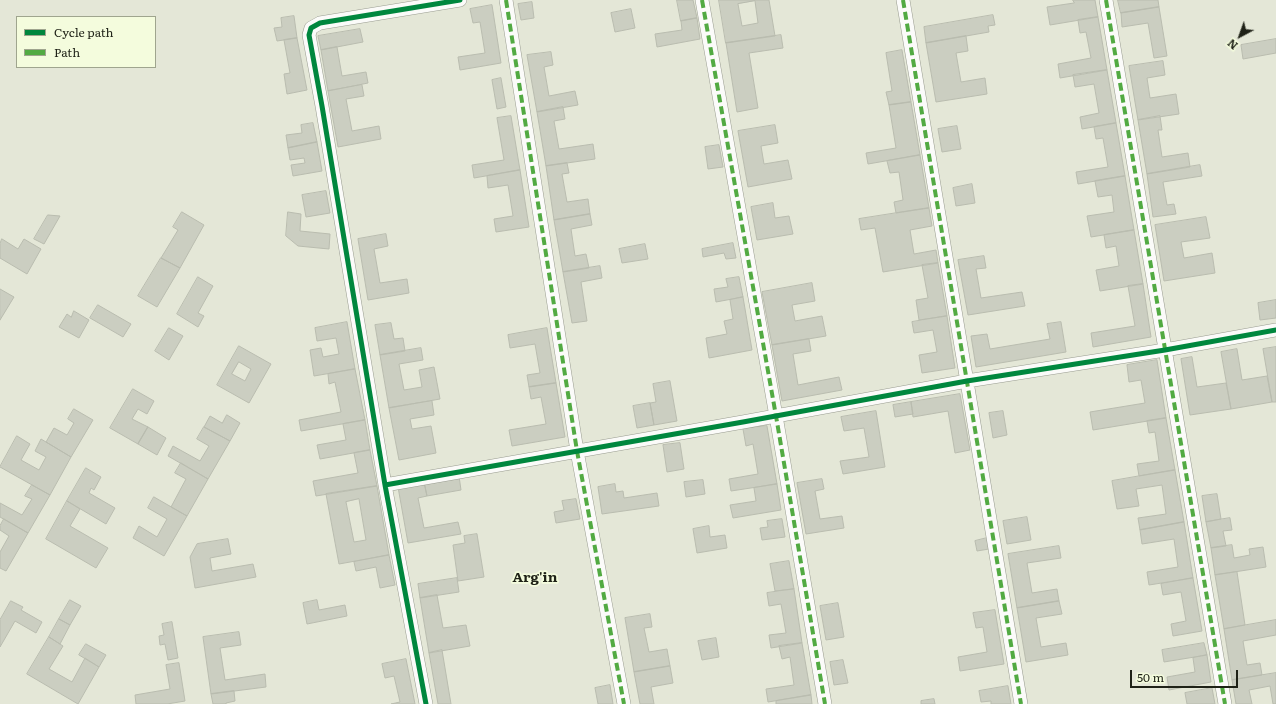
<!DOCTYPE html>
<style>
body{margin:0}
#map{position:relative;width:1276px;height:704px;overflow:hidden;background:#e4e7d7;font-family:Literata,serif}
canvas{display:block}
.legend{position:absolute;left:16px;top:16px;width:140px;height:52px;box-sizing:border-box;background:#f4fcdd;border:1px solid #9fa58e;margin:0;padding:5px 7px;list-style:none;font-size:12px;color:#1f2217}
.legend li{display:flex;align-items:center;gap:8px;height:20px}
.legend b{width:20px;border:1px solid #9fa58e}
.north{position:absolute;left:1220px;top:16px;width:40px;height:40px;-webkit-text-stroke:3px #f4fcdd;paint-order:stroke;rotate:221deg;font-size:11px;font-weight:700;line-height:16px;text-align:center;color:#1f2217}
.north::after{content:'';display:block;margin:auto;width:14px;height:18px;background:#1f2217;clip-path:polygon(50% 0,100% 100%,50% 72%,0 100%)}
.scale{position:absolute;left:1130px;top:670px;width:108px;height:18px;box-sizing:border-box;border:2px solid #1f2217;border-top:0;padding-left:5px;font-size:12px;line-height:14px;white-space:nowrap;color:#1f2217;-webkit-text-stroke:3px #f4fcdd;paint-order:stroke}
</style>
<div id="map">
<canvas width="1276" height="704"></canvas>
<ul class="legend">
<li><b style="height:5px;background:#00873e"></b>Cycle path</li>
<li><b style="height:5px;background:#52aa42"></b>Path</li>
</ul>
<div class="north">N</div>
<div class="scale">50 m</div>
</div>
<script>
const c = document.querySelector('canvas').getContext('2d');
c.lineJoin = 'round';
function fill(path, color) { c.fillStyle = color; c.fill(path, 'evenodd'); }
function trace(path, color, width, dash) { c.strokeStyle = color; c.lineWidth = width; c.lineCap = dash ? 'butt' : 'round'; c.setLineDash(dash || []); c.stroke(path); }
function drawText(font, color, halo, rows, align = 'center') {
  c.font = font + ' Literata,serif'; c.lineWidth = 3.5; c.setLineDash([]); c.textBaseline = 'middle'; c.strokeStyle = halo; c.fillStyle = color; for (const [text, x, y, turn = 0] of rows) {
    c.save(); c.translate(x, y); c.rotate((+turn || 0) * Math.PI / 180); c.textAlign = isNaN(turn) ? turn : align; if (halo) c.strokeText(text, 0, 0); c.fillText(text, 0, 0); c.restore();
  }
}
const building = new Path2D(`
 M677,0H693L697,18L681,21Z
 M719,0H769L775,36L726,43ZM755,1L758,23L742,26L738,4Z
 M1073,0H1095L1098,17L1050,25L1047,7L1074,3Z
 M1118,0H1158L1159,7L1121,13Z
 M532,2L534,18L521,20L518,4Z
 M492,5L501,63L460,70L458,57L485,53L480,22L473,23L470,9Z
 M1159,7L1167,56L1154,58L1148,23L1122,27L1121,13Z
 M631,9L635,28L615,32L611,13Z
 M993,15L995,25L988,26L989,32L926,43L924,27Z
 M294,16L297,38L277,41L274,28L282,27L281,18Z
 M1098,17L1107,70L1060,78L1058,64L1091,58L1086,32L1080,33L1078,20Z
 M697,18L700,39L657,47L655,34L682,30L681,21Z
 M360,29L363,42L321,50L318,36Z
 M781,35L783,48L749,53L758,108L737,112L726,43Z
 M966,36L968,51L956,53L961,82L985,78L987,94L936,102L926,43Z
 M297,38L307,90L287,94L284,74L290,73L284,40Z
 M1276,39V53L1243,59L1241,45Z
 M337,47L342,76L366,72L368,83L328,91L321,50Z
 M902,50L911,102L889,105L886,92L892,91L886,53Z
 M551,52L553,65L544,67L549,96L575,91L578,105L537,112L527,55Z
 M1163,61L1165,75L1147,78L1150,98L1176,94L1179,114L1138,120L1129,66Z
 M1107,70L1116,123L1082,129L1080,117L1099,113L1094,84L1075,87L1073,75Z
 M501,78L506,107L497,109L492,80Z
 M362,85L364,96L346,99L352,131L379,126L381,139L338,147L328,91Z
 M911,102L920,155L868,164L866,153L896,148L889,105Z
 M563,107L565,119L554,121L559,149L593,144L595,159L546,166L537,112Z
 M511,116L520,170L474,178L472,165L504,160L497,118Z
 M1160,116L1162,130H1158L1162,157L1188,153L1190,167L1147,174L1138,120Z
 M313,123L317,142L288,148L286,135L302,133L301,125Z
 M1116,123L1125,176L1078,184L1076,172L1108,167L1103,138L1096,139L1094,127Z
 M775,125L778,143L761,146L764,164L788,160L792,179L748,187L738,131Z
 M957,126L961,149L942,152L938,129Z
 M317,142L322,171L293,176L291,165L305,163L304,158L290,160L288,148Z
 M719,145L723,167L708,169L705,147Z
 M920,155L929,208L896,213L894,202L903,200L899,172L890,173L887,161Z
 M567,163L569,173L562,174L567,202L588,199L590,214L554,220L546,166Z
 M1200,165L1202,176L1163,182L1167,205L1174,204L1176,214L1153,217L1147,174Z
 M520,170L529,227L496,232L494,219L513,216L508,185L488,188L487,176Z
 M1125,176L1134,230L1091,237L1087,216L1114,212L1112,195L1098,197L1095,181Z
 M972,184L975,203L956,206L953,188Z
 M326,191L330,213L306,217L302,195Z
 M773,203L775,218L789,216L793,234L757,240L751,207Z
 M929,208L932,226L910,230L914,254L936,250L938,263L883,272L875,228L861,230L859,219Z
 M182,212L204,225L180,268L161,258L178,230L173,227Z
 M288,212L301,214L300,231L330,234L329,249L298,246L286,236Z
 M590,214L592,225L571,229L575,256L586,254L589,268L563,272L554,220Z
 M48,215L60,216L44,244L34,239Z
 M1206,217L1210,238L1181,242L1184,258L1212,253L1215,273L1164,281L1155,225Z
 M1134,230L1143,284L1100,291L1096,270L1119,266L1116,246L1106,248L1104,235Z
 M386,234L388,246L374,249L380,283L407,279L409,293L368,300L358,239Z
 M2,239L18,249L24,239L41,249L27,274L0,258V244Z
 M733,243L736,258L726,259L724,253L703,257L702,249Z
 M645,244L648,259L622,263L619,249Z
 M984,256L986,268L976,269L981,298L1022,292L1025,306L968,315L958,260Z
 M161,258L180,268L157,307L138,296Z
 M938,263L947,316L919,320L916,300L928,298L922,265Z
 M600,266L602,278L581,282L587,321L572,323L563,272Z
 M198,277L213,286L198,313L204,316L198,327L177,314Z
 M739,277L743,297L716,302L714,289L728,287L726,279Z
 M812,283L815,301L792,305L795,321L822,316L826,336L772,345L762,292Z
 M1143,284L1151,337L1093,347L1091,333L1135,326L1128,286Z
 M0,289L14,297L0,320Z
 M743,297L752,350L709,358L706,338L727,334L724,321L733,319L730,300Z
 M1276,300V318L1260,320L1258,303Z
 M98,305L131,324L123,337L90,318Z
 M74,311L89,320L79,338L59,327L67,314L71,317Z
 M947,316L955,368L922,373L919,355L937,352L933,330L914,333L912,322Z
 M347,322L355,369L314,376L310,350L321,348L323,357L339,354L336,338L317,341L315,328Z
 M1061,322L1066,352L976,367L971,336L987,334L990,349L1050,339L1047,324Z
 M391,323L394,339L403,338L405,351L380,355L375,325Z
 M169,328L183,336L169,360L155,351Z
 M547,328L556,383L529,387L527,375L540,373L535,344L510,348L508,335Z
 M809,339L811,351L793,354L798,385L839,377L842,390L782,401L772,345Z
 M239,346L271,364L249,403L217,385ZM239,362L251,369L245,381L232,374Z
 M1276,347V402H1272L1263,349Z
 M421,348L423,360L399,364L404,390L422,387L419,370L434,367L440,399L389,408L380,355Z
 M1237,349L1242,380L1267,376L1272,402L1231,409L1221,352Z
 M1192,357L1197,387L1226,383L1231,409L1190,415L1181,359Z
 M1157,360L1166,418L1093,430L1090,412L1145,403L1141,380L1129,382L1127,365Z
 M355,369L365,420L301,431L299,420L341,412L335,382L329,384L328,374Z
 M670,381L677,421L654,425L650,403L656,402L653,384Z
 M556,383L565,437L512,446L509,430L546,424L541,397L531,399L529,387Z
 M133,389L154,401L147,414L138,409L132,419L148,427L138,444L110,428Z
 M960,394L970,450L955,453L948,411L913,417L911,402Z
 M432,401L434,415L410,419L412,429L431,426L436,453L399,460L389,408Z
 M911,402L913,414L895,417L893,405Z
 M650,403L654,425L637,428L633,406Z
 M74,409L93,420L71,457L46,442L54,428L67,435L74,423L68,419Z
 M876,411L885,467L843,474L840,461L869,457L864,428L844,431L841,417Z
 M1003,411L1007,435L993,438L989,413Z
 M227,415L240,423L230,441L204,427L210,416L222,423Z
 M1166,418L1175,470L1139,476L1137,464L1159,461L1155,432L1149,433L1147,421Z
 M365,420L370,450L320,459L317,445L346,440L343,424Z
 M767,426L777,484L731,491L729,479L758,474L753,444L746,446L743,429Z
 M148,427L166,438L157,455L138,444Z
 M204,427L230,441L208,479L168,456L173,446L200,461L209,446L197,439Z
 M17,436L30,444L21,460L39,470L46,457L35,451L41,439L71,457L50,495L0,467Z
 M680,443L684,469L667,472L663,445Z
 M370,450L377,486L316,496L313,481L358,473L354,453Z
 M181,463L208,479L187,516L171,507L186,479L175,473Z
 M86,468L101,477L94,490L91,488L89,493L115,508L106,524L67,501Z
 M1175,470L1184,522L1140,530L1138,518L1166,514L1162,485L1136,489L1139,506L1117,509L1112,481Z
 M459,476L461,490L427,496L424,482Z
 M822,479L824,489L815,491L820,519L842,516L844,528L806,534L797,483Z
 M703,480L705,494L686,497L684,482Z
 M424,482L427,496L418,498L424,528L458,522L461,534L408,543L398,487Z
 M615,484L616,492L623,491L624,498L657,493L659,506L602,514L598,487Z
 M777,484L781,510L733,518L730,505L756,501L754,488Z
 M32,485L50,495L28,533L0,517V503L22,515L32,499L25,496Z
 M377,486L389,555L339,564L326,494ZM359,499L366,540L354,542L346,502Z
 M1217,494L1221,519L1206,522L1202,496Z
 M154,497L187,516L164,556L133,538L139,526L157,537L167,519L148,508Z
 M576,499L580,519L556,523L554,512L564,510L562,501Z
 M67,501L80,509L70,526L108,548L96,568L46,539Z
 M1027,517L1031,540L1007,544L1003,521Z
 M1230,518L1232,530L1223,531L1226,546L1211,548L1206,522Z
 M4,519L28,533L6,571L0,568V552L9,536L0,530V526Z
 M782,519L785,537L762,540L760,528L768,527L767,521Z
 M1184,522L1193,578L1149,585L1147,572L1178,567L1174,539L1142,544L1140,530Z
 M709,526L710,537L725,535L727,548L697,553L693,529Z
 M477,534L484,577L458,581L453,545L465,543L464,536Z
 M987,538L989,549L977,551L975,541Z
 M228,539L231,554L210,558L212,571L253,564L256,577L195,588L190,557L197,544Z
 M1232,545L1234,558L1250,555L1249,549L1263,547L1266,567L1215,575L1211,548Z
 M1059,546L1061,558L1027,563L1032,593L1057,589L1059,601L1017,608L1008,554Z
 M389,555L395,585L380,588L376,567L356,571L354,562Z
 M789,561L794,589L775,591L770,564Z
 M1237,572L1245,625L1224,629L1215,575Z
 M457,578L459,592L420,598L418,584Z
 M1193,578L1202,631L1173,636L1171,624L1186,621L1181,592L1163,595L1161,584Z
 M794,589L802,643L771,648L769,635L786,633L781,604L769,606L767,593Z
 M437,595L443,628L466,625L470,646L429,653L420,598Z
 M70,600L81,606L70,625L59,619Z
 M317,600L319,610L345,605L347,616L307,624L303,603Z
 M11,601L23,607L21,610L42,622L36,633L15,621L0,647V620Z
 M1059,601L1062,614L1036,618L1041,647L1066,643L1068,655L1026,662L1017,608Z
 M838,603L844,637L826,640L820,606Z
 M995,610L1004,664L960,671L958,657L987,652L983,627L976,628L973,613Z
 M650,614L652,627L644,628L649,652L667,649L670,666L634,672L625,618Z
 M59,619L70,625L60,644L49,637Z
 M1276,620V635L1243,641L1247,665L1260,663L1262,675L1232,680L1224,629Z
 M172,622L178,658L168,660L165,644L160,645L159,636L164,635L162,624Z
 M239,632L241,645L220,648L225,680L265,674L266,687L211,694L203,637Z
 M49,637L63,646L49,669L72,682L85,658L99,667L78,704L27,674Z
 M716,638L719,657L702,660L698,641Z
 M802,643L811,695L768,702L766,689L794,685L790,657L782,659L779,646Z
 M1204,643L1207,655L1164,662L1162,650Z
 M86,644L106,655L99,667L79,655Z
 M442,650L451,704H438L429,653Z
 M1207,655L1211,682L1169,690L1167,677L1195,672L1193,658Z
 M406,659L415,704H391L400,702L394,676L385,678L382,664Z
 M843,660L848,683L834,685L830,662Z
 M179,663L185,701L167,704H136L135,695L170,689L166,665Z
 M670,666L673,683L651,687L654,704H640L634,672Z
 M1276,673V704H1273L1270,686L1249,690L1252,704H1236L1232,680Z
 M610,685L613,704H598L595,688Z
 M1008,686L1011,704H991V701L981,702L979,691Z
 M1212,688L1215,704H1187L1185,693Z
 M234,691L235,701L226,703V704H213L211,694Z
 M811,695L812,704H776V701Z
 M934,699L935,704H921V701Z`);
fill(building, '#cbcec1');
trace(building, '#b9bcaf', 1);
const street = new Path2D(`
 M506,0L577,451L624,704
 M702,0L776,416L825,704
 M903,0L1021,704
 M1106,0L1225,704
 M385,485L743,422L967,381L1165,350L1276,330
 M426,704L385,485L322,106L309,35L311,28L320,23L460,0`);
trace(street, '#999c90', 14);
trace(street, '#fbfbf9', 13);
trace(new Path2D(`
 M506,0L577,451L624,704
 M702,0L776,416L825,704
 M903,0L1021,704
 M1106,0L1225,704`), '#52aa42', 4, [8, 4]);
trace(new Path2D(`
 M385,485L743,422L967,381L1165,350L1276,330
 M426,704L385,485L322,106L309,35L311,28L320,23L460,0`), '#00873e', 5);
drawText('bold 14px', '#1f2217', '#f4fcdd', [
 ["Arg'in",535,578]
]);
</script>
